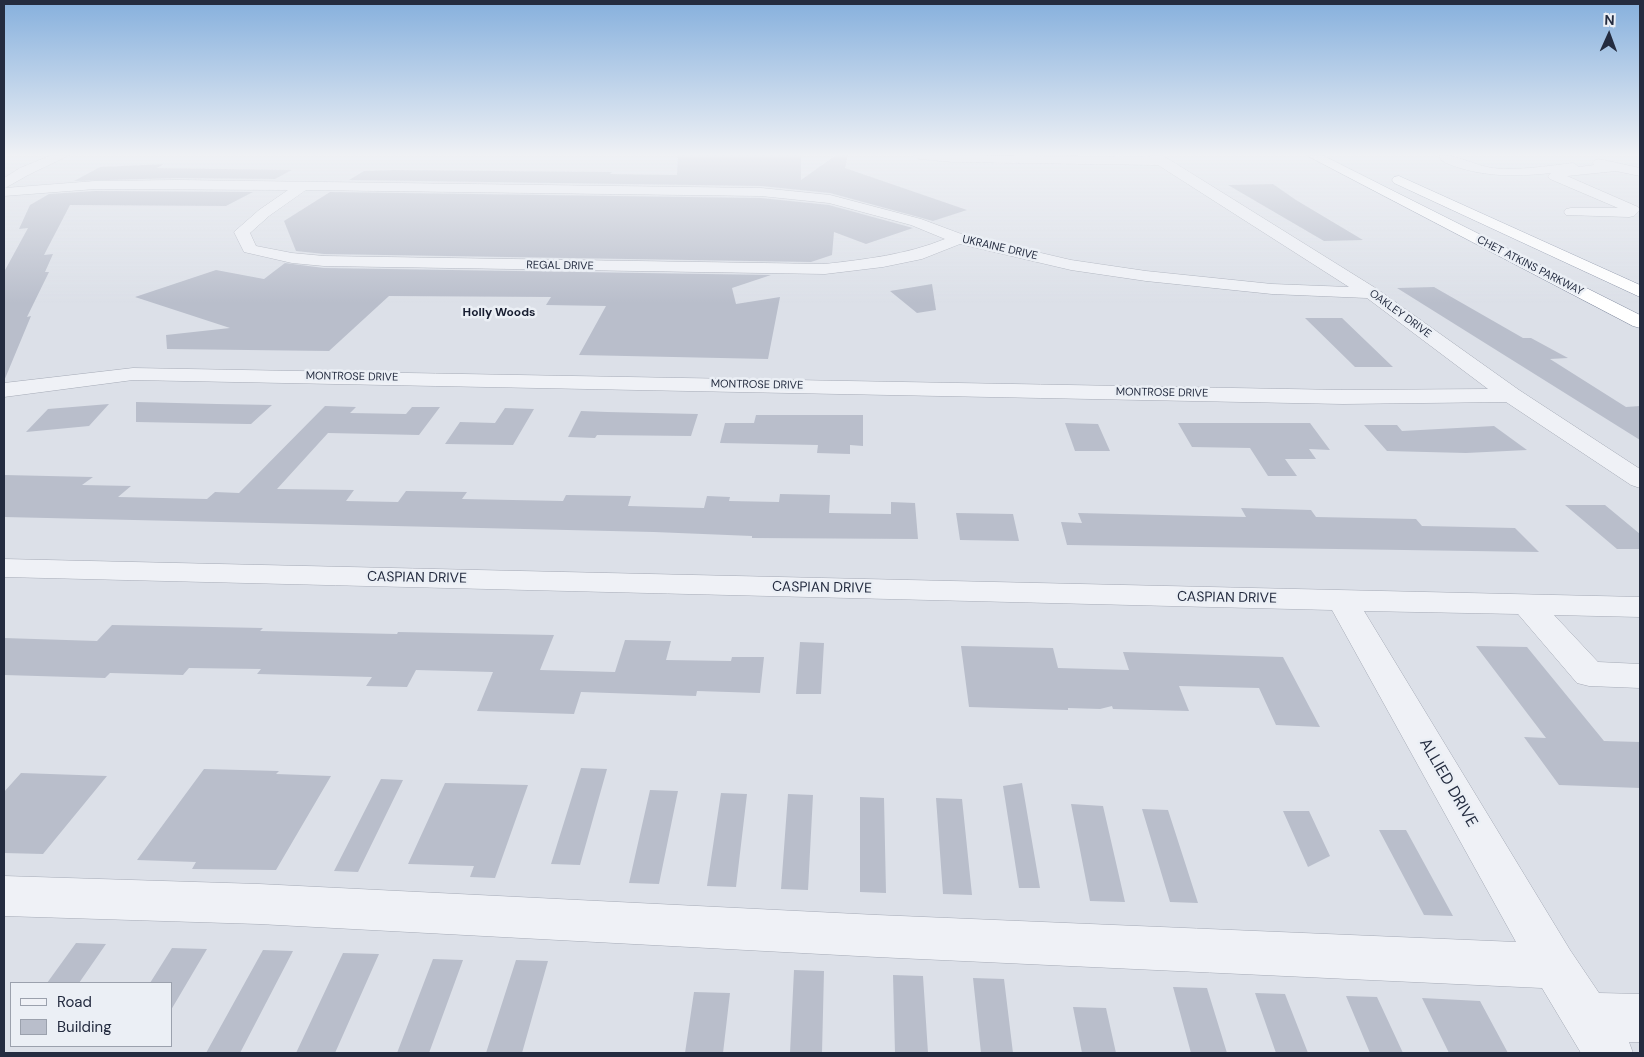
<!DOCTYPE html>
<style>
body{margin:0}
#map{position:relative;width:1644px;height:1057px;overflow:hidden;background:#dce0e8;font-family:"DM Sans",sans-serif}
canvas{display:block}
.frame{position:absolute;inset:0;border:5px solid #242c40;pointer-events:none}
.legend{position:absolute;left:10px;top:982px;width:162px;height:65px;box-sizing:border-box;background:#ebeff5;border:1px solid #9ba1ad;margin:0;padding:6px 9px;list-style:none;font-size:15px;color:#242c40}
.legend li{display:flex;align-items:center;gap:10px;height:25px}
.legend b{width:25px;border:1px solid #9ba1ad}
.north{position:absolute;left:1584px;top:10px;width:50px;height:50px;-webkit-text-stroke:4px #ebeff5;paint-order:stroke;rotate:2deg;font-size:14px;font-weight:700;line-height:20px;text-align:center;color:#242c40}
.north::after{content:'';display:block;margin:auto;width:18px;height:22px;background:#242c40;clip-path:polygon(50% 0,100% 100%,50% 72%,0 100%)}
</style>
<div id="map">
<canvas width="1644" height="1057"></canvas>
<div class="frame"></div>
<ul class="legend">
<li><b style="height:6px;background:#eff1f6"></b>Road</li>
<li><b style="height:14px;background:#b9becb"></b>Building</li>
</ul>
<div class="north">N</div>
</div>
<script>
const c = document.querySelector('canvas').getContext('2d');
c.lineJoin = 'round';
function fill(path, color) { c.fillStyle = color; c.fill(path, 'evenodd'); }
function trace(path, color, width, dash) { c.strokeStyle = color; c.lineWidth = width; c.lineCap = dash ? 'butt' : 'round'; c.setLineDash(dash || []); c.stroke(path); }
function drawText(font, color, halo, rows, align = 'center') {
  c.font = font + ' "DM Sans",sans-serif'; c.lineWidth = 5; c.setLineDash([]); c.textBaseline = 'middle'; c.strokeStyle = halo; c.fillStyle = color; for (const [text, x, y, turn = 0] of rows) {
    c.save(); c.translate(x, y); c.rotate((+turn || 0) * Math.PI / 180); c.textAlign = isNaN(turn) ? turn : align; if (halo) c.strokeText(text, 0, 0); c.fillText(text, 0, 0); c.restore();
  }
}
fill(new Path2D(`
 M678,155H801V180L836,155H848L845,168L967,210L933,221L830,193L761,186L349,180L364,171L394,170L612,172L610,174L677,175Z
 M164,164L157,168L292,170L275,179L177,178L74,181L100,167Z
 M1273,184L1296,200L1363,240L1324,241L1228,185Z
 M95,191L253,192L226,206L70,205L44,255L53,254L45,272H49L27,317L31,316L4,381V272L28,228L19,229L30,205L49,194Z
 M330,192L761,198L829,205L913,228L866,244L834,232L832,255L811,262L324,254L296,251L284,221Z
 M285,263L324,268L771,275L732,288L736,304L780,297L768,359L579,355L606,306L546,305L551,297L389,296L329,351L167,349L166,335L230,328L135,297L216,270L264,279Z
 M932,284L936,310L917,313L890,291Z
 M1434,287L1523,338H1531L1568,358L1550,359L1626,407L1640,406V440L1397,288Z
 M1305,318H1342L1393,367H1355Z
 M136,402L217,404L272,405L251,424H247L136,422Z
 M109,404L89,426L26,432L48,409Z
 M325,406L356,407L350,413L406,414L412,407H440L419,435L328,433L277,489L354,490L346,501L398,502L406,491L467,492L462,499L563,501L566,495L631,496L628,506L704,508L707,496L730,497L729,501L779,502L780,494L830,495L829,513L891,514V502L915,503L918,539L752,538V536L654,532L4,517V475L93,477L82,485L131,486L118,497L207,499L215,492L239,493Z
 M505,408L534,409L513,445L445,444L460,422L495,423Z
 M581,411L607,412L698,414L691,436L597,435L595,438L568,437Z
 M756,415H863V446L850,445V454L817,453L818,445L720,443L725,423H754Z
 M1065,423L1098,424L1110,451H1075Z
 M1178,423H1310L1330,450L1309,449L1316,459H1285L1297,476H1268L1250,448L1192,447Z
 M1364,425H1397L1402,431L1494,426L1527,450L1466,453L1387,451Z
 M1565,505H1605L1640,534V549H1617Z
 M1241,508L1311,510L1316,517L1416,519L1422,526L1515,528L1539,552L1067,545L1061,522L1082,523L1078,513L1246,517Z
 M956,513L1013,514L1019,541L960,540Z
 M112,625L263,628L260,631L397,634L398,632L554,635L540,670L615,672L625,640L671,641L666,660L731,661L732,657H764L760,693L697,691L696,696L581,692L574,714L477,711L493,672L416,670L407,687L366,686L372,677L257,674L261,669L189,668L183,675L110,673L105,678L4,675V638L97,641Z
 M800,642L824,643L821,694H796Z
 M961,646L1053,648L1058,668L1129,670L1123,652L1283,657L1320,727L1276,725L1259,688L1179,686L1189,711L1113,709L1112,706L1100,709L1068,708V710L969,707Z
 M1476,646L1527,647L1604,741L1640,742V788L1559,785L1524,737L1546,738Z
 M581,768L607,769L580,865L551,864Z
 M204,769L279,771L276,774L331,776L276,870L192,869L196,862L137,860Z
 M21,773L107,776L43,854L4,853V792Z
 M381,779L403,780L358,872L334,871Z
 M445,783L528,785L495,878L470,877L474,866L408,864Z
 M1022,783L1040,888H1019L1003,786Z
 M650,790L678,791L659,884L629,883Z
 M721,793L747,794L736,887L707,886Z
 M788,794L813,795L808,890L781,889Z
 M860,797L884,798L886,893L860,892Z
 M936,798L962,799L972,895L943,894Z
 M1071,804L1103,806L1125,902L1090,901Z
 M1142,809L1168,810L1198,903L1170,902Z
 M1283,811H1309L1330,856L1308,867Z
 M1379,830H1406L1453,916L1424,915Z
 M76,943L106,944L79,983H47Z
 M172,948L207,949L171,1010V983H150Z
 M263,950L293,951L240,1053H206Z
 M343,953L379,954L335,1053H296Z
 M433,959L463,960L429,1053H397Z
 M516,960L548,961L522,1053H486Z
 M794,970L824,971L822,1053H790Z
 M893,975L923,976L928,1053H895Z
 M973,978L1004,979L1013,1053H981Z
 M1173,987L1207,988L1227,1053H1191Z
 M694,992L730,993L723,1053H685Z
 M1255,993L1285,994L1308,1053H1276Z
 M1346,996L1377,997L1403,1053H1370Z
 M1422,998L1480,1001L1508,1053H1449Z
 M1073,1007L1106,1008L1116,1053H1082Z`), '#b9becb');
const minor = new Path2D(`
 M52,155H70L30,174L5,188L95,181L177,180L761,188L830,195L921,219L964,235L1071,260L1146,271L1272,284L1349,287L1158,165L953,162L919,159L913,155L1150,157L1149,155H1162L1377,289L1519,390L1640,469V488L1631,485L1506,402L1343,404L133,380L4,397V383L133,368L1343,390L1488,389L1367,298L1272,294L1146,281L1071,270L960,244L922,259L883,267L825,274L324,266L292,263L244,252L234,232L259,210L288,190L95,189L4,196V178L20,168ZM306,190L761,196L829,203L911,225L945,239C905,255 867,259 825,264L324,256L292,253L256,246L250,233L269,216Z
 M1440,155C1458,155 1474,165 1492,168C1519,171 1546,166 1573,163L1579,167L1594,165L1593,163L1595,160L1599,159L1640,168V176L1616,171L1567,176L1638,207L1640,210L1634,216L1629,217L1566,215L1564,212L1566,209L1571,208H1618L1550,179L1548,176L1551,173C1514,177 1480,177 1446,163L1441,160Z
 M4,559L1640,597V617L1554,615L1598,662L1640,664V688L1589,686L1577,683L1518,614L1364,611L1570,950L1599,993L1640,994V1042H1629L1633,1053H1581L1542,988L877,957L259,924L4,916V876L259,884L877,915L1516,942L1332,610L4,577Z`);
const highway = new Path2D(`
 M1306,155H1322L1640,315V328L1633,326Z
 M1399,176L1640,285V297L1394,183L1392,180L1394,177Z`);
trace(minor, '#a5aab6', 1);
trace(highway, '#828ba0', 1);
fill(minor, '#eff1f6');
fill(highway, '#fff');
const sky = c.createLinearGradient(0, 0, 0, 303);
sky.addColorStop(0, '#86b0dd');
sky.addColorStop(0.51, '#eff1f5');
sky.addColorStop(1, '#eff1f500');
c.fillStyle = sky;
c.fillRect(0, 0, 1644, 303);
drawText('11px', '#242c40', '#ebeff5', [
 ["UKRAINE DRIVE",1000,248,13],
 ["REGAL DRIVE",560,266,1],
 ["CHET ATKINS PARKWAY",1530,266,27],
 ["OAKLEY DRIVE",1400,314,36],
 ["MONTROSE DRIVE",352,377,1],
 ["MONTROSE DRIVE",757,385,1],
 ["MONTROSE DRIVE",1162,393,1]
]);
drawText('bold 12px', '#171d30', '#ebeff5', [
 ["Holly Woods",499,313]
]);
drawText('14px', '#242c40', '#ebeff5', [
 ["CASPIAN DRIVE",417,578,1],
 ["CASPIAN DRIVE",822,588,1],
 ["CASPIAN DRIVE",1227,598,1]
]);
drawText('16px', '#242c40', '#ebeff5', [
 ["ALLIED DRIVE",1448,783,60]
]);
</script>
